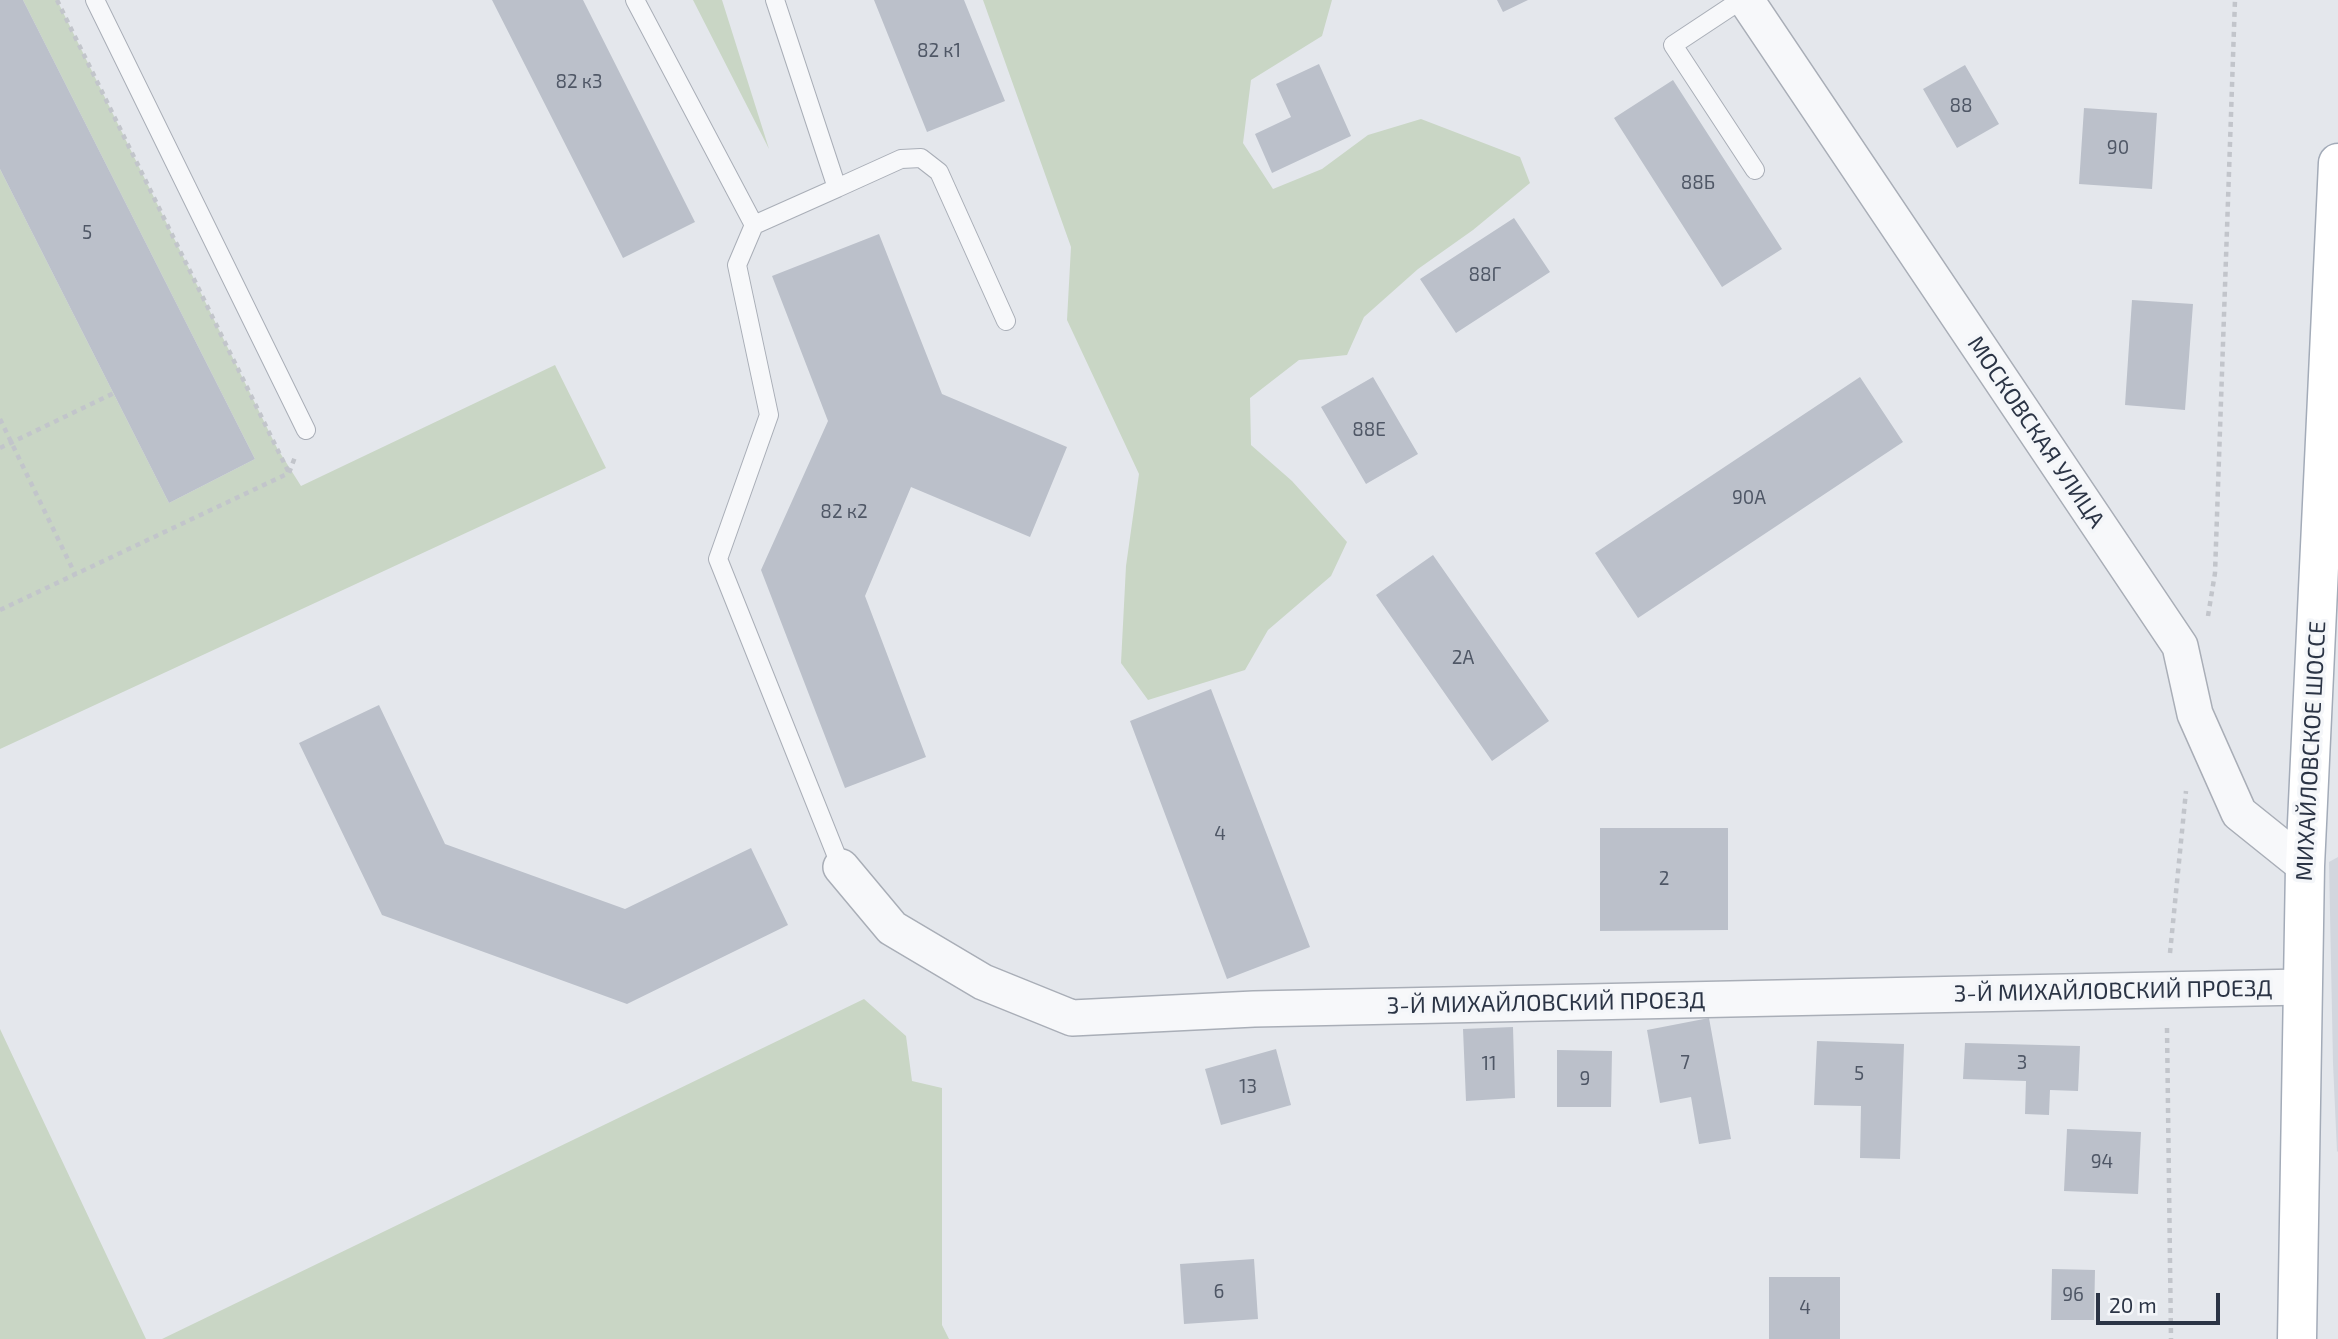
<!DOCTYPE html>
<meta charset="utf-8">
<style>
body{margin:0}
#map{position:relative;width:2338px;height:1339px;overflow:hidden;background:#e4e7ec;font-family:"Exo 2",sans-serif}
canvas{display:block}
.scale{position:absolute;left:2096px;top:1293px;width:124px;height:32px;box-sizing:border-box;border:4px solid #2b3445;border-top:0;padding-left:9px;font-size:21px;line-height:24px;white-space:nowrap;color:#2b3445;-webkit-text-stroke:5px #f4f6f9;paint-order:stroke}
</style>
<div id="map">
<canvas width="2338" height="1339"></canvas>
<div class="scale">20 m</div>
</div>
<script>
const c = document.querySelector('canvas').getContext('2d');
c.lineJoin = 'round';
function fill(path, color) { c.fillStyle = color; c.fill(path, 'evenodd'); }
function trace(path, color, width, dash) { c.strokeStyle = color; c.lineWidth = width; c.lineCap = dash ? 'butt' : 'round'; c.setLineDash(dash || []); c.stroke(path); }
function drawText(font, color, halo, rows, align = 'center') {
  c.font = font + ' "Exo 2",sans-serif'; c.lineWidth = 7; c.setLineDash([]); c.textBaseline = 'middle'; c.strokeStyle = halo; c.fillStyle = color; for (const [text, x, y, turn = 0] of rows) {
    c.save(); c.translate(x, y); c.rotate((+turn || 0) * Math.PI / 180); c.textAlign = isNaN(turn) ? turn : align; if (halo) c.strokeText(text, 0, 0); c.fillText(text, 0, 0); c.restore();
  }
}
fill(new Path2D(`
 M2338,857V1151L2337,1152L2333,1063L2329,862Z`), '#d2d6de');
fill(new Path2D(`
 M23,0H57L277,448L301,486L555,365L606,468L0,749V169L169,503L255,459Z
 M693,0H722L769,149Z
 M983,0H1332L1322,36L1251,80L1243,143L1273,189L1322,169L1368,135L1421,119L1520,157L1530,183L1473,230L1418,269L1364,317L1347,355L1299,360L1250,398L1251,445L1292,481L1347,542L1331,576L1268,630L1245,670L1148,700L1121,663L1126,566L1139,474L1067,320L1071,247Z
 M864,999L906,1036L912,1081L942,1088V1325L949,1339H162Z
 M0,1029L146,1339H0Z`), '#c9d6c5');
fill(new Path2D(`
 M0,0H23L255,459L169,503L0,169Z
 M492,0H583L695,222L623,258Z
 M874,0H964L1005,101L927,132Z
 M1497,0H1528L1503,12Z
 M1319,64L1351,136L1272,173L1255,134L1291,117L1276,84Z
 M1965,65L1999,124L1957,148L1923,89Z
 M1673,80L1782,249L1722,287L1614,118Z
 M2084,108L2157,113L2152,189L2079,184Z
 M1514,218L1550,272L1456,333L1420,279Z
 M879,234L942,394L1067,447L1030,537L911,487L865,596L926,757L845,788L761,570L828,421L772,276Z
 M2132,300L2193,304L2185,410L2125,405Z
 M1373,377L1418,454L1366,484L1321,407Z
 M1860,377L1903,442L1638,618L1595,553Z
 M1433,555L1549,721L1492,761L1376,595Z
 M1211,689L1310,947L1227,979L1130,721Z
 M379,705L445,844L625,909L751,848L788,925L627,1004L382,915L299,743Z
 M1600,828H1728V930L1600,931Z
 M1709,1018L1731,1139L1699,1144L1691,1097L1660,1103L1647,1030Z
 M1513,1027L1515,1098L1466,1101L1463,1029Z
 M1817,1041L1904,1044L1900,1159L1860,1158L1861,1106L1814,1105Z
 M1965,1043L2080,1046L2078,1091L2050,1090L2049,1115L2025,1114L2026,1081L1963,1079Z
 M1276,1049L1291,1105L1221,1125L1205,1069Z
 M1557,1050L1612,1051L1611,1107H1557Z
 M2067,1129L2141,1132L2138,1194L2064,1191Z
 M1254,1259L1258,1319L1184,1324L1180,1264Z
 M2052,1269L2095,1270L2094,1320H2051Z
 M1769,1277H1840V1339H1769Z`), '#bbc0ca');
const lane = new Path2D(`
 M95,0L306,430
 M635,0L754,225
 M775,0L837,188L754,225L737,265L769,415L718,559L841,867
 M1741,0L1673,45L1755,170
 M837,188L901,159L921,158L939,172L1006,321`);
const street = new Path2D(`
 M1746,0L2180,646L2195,714L2239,813L2305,866
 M841,867L892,928L983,982L1072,1018L1254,1009L2302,987`);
const primary = new Path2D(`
 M2297,1339L2305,866L2338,163`);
trace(lane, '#a9aeb7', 20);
trace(street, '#a9aeb7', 38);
trace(primary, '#a3abb8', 41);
trace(new Path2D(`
 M57,0L289,473
 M0,419L75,574
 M0,448L114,393
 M0,610L289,473L295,457
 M2208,616L2215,573L2235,0
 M2170,953L2186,791
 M2167,1028L2171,1339`), '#c2c5cb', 4.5, [5, 5]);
trace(lane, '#f7f8fa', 18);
trace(street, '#f7f8fa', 35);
trace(primary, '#fff', 38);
drawText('19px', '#4f5766', null, [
 ["82 к1",939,51],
 ["82 к3",579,82],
 ["88",1961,106],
 ["90",2118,148],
 ["88Б",1698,183],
 ["5",87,233],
 ["88Г",1485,275],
 ["88Е",1369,430],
 ["90А",1749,498],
 ["82 к2",844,512],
 ["2А",1463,658],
 ["4",1220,834],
 ["2",1664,879],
 ["7",1685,1063],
 ["3",2022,1063],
 ["11",1489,1064],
 ["5",1859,1074],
 ["9",1585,1079],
 ["13",1248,1087],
 ["94",2102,1162],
 ["6",1219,1292],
 ["96",2073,1295],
 ["4",1805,1308]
]);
drawText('23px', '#2b3445', '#f4f6f9', [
 ["МОСКОВСКАЯ УЛИЦА",2036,432,56],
 ["МИХАЙЛОВСКОЕ ШОССЕ",2311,751,-87],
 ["3-Й МИХАЙЛОВСКИЙ ПРОЕЗД",2113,991,-1],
 ["3-Й МИХАЙЛОВСКИЙ ПРОЕЗД",1546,1003,-1]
]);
</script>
